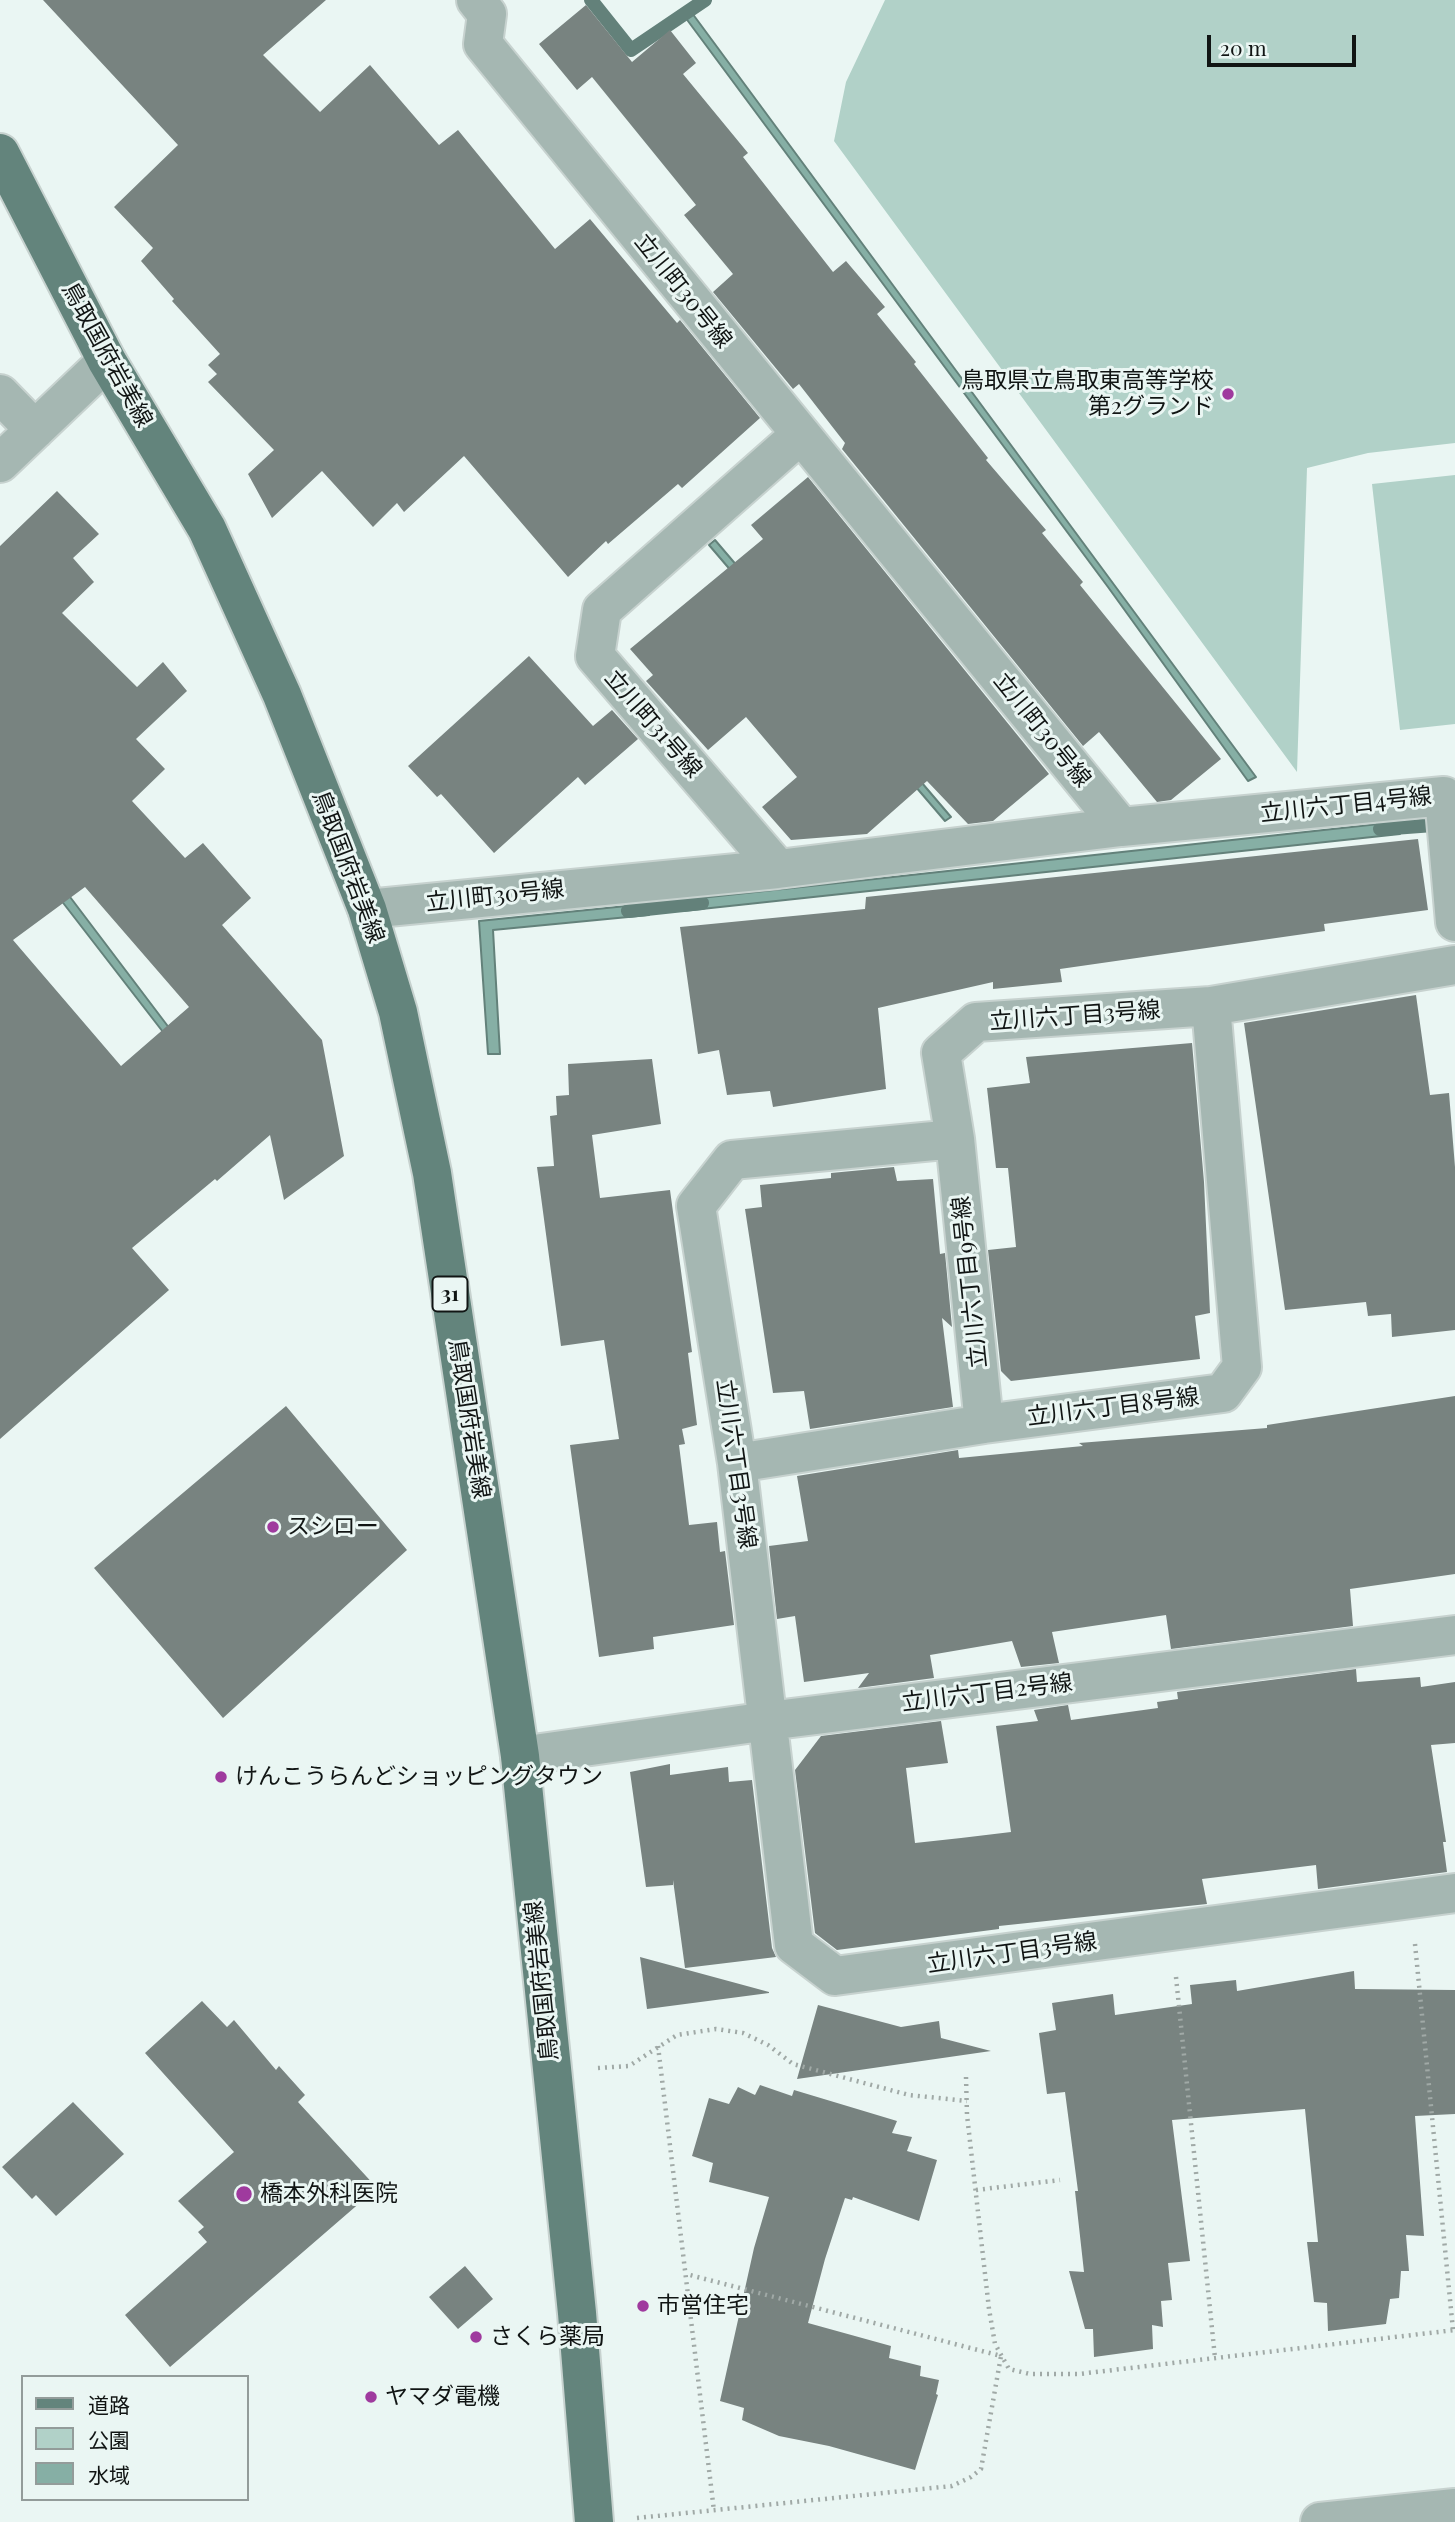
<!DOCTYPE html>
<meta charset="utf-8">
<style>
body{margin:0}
#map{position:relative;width:1455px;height:2522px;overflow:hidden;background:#eaf6f3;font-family:"Playfair Display","Noto Sans JP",serif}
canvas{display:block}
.legend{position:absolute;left:21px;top:2375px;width:228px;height:126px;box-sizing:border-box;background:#eaf6f3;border:2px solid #939c9a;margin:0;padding:9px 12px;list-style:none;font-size:21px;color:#111514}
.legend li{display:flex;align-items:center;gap:14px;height:35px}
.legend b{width:35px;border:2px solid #939c9a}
.scale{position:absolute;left:1207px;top:35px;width:149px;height:32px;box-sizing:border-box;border:4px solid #111514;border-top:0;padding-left:9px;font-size:21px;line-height:24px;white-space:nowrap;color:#111514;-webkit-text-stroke:5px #eaf6f3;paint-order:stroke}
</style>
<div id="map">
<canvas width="1455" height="2522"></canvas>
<ul class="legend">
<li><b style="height:9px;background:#63847c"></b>道路</li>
<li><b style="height:19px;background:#b1d1c8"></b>公園</li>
<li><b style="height:19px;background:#86afa5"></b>水域</li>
</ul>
<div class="scale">20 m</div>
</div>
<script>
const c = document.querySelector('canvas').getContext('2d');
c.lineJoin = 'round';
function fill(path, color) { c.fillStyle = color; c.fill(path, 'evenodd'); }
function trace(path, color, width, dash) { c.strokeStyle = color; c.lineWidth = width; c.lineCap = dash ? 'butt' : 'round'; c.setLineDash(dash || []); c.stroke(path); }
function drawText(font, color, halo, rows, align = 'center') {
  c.font = font + ' "Playfair Display","Noto Sans JP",serif'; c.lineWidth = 6; c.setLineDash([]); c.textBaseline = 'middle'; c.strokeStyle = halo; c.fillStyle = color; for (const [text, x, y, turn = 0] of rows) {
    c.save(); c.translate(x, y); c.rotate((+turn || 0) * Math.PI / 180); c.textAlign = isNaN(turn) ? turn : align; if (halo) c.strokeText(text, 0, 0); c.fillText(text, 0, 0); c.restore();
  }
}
fill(new Path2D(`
 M885,0H1455V443L1368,453L1307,468L1297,772L834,141L846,82Z
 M1455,475V724L1400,730L1372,484Z`), '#b1d1c8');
const water = new Path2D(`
 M692,13L1256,777L1248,781L1108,587L685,17Z
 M715,540L951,817L945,821L709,545Z
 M8,815L201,1070L221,1107L23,851Z
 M1397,822L1400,834L683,911L682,900Z
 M646,904L649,915L493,930L500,1054H488L479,921Z`);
fill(water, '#86afa5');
trace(water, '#63817a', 2);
trace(new Path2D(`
 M591,0L631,50L705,0
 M1380,829L1447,824
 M628,911L702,903`), '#63817a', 14);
fill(new Path2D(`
 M43,0H326L263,55L320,112L370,65L439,145L458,130L555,249L590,219L677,323L680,320L760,418L682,488L678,484L608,544L606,541L568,577L464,456L404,512L397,503L373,527L322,471L272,518L248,474L274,450L208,382L217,374L208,365L220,354L172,301L174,299L141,261L153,248L114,207L178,145Z
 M586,5L632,62L670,30L696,63L683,74L748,153L743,157L833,272L846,261L885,307L877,314L916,362L914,364L988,458L986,460L1046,530L1042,533L1083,582L1080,585L1221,759L1171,800L1157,802L1099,732L1083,746L842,449L845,443L799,384L793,389L713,292L733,274L684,215L696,205L592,77L577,90L539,44Z
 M808,477L1049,774L993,821L968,824L927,781L867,834L791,840L762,807L797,777L746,717L708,750L646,681L653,675L630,649L763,539L751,525Z
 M57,491L99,534L73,558L94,582L62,613L137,687L163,662L187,691L136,739L165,769L132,801L185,858L203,843L251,898L222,925L322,1040L344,1156L284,1200L270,1135L217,1181L215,1179L132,1248L169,1290L0,1439V546ZM85,887L189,1007L121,1066L13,940Z
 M529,656L593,726L612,710L638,739L585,785L578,777L494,853L441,794L437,797L408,766Z
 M1418,839L1428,910L1324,924L1325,931L1060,969L1062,982L993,989V982L878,1008L886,1089L773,1107L770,1091L727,1095L719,1050L698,1054L680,927L865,909L866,897Z
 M1416,995L1430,1095L1449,1093L1455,1167V1330L1392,1337L1391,1314L1368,1316L1366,1302L1285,1310L1244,1023Z
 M1192,1043L1204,1182L1210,1313L1195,1316L1200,1359L1011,1381L1001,1371L988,1250L1016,1247L1008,1168H996L987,1088L1030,1083L1026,1057Z
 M652,1059L661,1124L592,1135L600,1198L670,1190L692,1352L688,1353L697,1425L682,1429L685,1444L679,1445L689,1525L717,1522L720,1552L725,1551L734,1625L653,1637L654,1649L599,1657L570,1445L619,1439L604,1340L561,1346L537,1167L554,1166L550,1116L557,1115L556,1096L569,1095L568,1064Z
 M894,1167L897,1181L933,1179L940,1254L945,1253L952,1327L942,1318L953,1407L810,1429L804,1391L773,1393L745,1209L762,1207L760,1185L831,1178V1173Z
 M1455,1396V1574L1350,1589L1353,1626L1171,1649L1166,1615L1052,1632L1059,1663L1021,1667L1012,1641L930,1655L934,1678L858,1688L869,1673L804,1682L795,1616L777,1619L769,1546L808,1541L797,1476L958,1450L959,1458L1083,1446L1079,1443L1267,1428V1425Z
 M286,1406L407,1550L223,1718L94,1568Z
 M1356,1669L1357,1682L1420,1677L1421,1687L1455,1682V1743L1431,1745L1446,1842H1443L1447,1872L1318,1889L1316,1865L1202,1879L1207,1904L999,1926V1929L837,1950L815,1933L795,1770L821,1736L941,1721L948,1763L906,1768L915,1843L961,1838L1011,1832L996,1726L1038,1721L1034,1710L1068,1705L1071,1720L1158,1708L1157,1702L1178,1699L1177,1692Z
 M670,1764V1775L728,1767L729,1782L752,1780L772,1948L776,1957L685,1968L673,1880V1885L646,1887L630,1772Z
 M640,1957L769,1992V1993L647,2009Z
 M1354,1971L1355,1989L1455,1990V2114L1415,2116L1424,2236L1406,2235L1409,2271H1401L1399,2298L1390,2299L1386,2324L1328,2331L1327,2303L1314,2302L1307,2242H1318L1305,2109L1172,2120L1190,2261L1168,2263L1172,2300L1161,2301L1163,2327L1152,2325L1153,2349L1094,2357L1093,2329H1085L1069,2271L1084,2272L1075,2191H1078L1065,2092L1047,2094L1039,2033L1056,2030L1052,2003L1113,1994L1115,2015L1192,2004L1190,1985L1236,1980L1237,1991Z
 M202,2001L227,2027L234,2020L276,2070L279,2066L305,2095L298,2102L377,2188L170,2367L125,2315L207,2242L198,2232L204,2227L178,2201L234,2152L145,2053Z
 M818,2005L901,2027L939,2021L941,2038L991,2051L797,2079Z
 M760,2085L792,2096L794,2090L897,2121L892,2133L912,2137L907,2151L937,2160L919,2221L853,2197L852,2200L845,2198L825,2259L808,2323L891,2346L889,2358L921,2366L920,2376L939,2380L936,2394L938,2395L915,2470L829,2446L779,2436L742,2420L744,2408L720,2401L754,2248L769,2197L709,2182L713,2163L692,2156L709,2098L729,2104L738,2087L755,2095Z
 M73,2102L124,2154L56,2216L36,2195L32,2199L2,2167Z
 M465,2266L493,2299L458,2329L429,2297Z`), '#788380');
const minor = new Path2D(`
 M0,394L35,430
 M0,463L107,361
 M1121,827L1444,796L1455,922
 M778,869L595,656L602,610L800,435
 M367,909L778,869L1121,827L483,44L487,14L476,0
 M1455,965L1211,1006L976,1022L941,1053L955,1139L732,1160L696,1206L737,1463L794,1945L835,1976L1455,1893
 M955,1139L984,1424
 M737,1463L984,1424L1223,1393L1242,1367L1211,1006
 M520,1756L768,1721L1455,1635
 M1320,2522L1455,2508`);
const major = new Path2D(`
 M0,153L107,361L207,529L282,695L367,909L398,1012L432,1173L520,1756L577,2313L594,2522`);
trace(minor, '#c7d2cf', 42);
trace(major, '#c7d2cf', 42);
trace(new Path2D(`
 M1415,1944L1453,2330
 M1176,1977L1215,2358
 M658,2046L714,2511
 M598,2068L629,2066L677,2035L716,2029L743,2033L768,2045L793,2064L909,2095L967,2101
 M966,2077L967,2115L989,2309L995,2344L1009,2369L1030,2374H1079L1455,2330
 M976,2190L1060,2180
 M637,2518L952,2486L971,2477L981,2469L1001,2356L686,2274`), '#a0a9a6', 4.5, [2, 5]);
trace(minor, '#a5b7b2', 38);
trace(major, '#63847c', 38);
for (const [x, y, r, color] of [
 [1228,394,7,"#9f3a9e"],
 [273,1527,7,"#9f3a9e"],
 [221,1777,7,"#9f3a9e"],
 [244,2194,9,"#9f3a9e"],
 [643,2306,7,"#9f3a9e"],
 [476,2337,7,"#9f3a9e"],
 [371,2397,7,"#9f3a9e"]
]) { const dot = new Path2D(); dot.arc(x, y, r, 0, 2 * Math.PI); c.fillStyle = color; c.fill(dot); trace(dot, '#eaf6f3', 2.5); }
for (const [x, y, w] of [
 [450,1294,35]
]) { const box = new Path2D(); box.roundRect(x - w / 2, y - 17.5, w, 35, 5); c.fillStyle = '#eaf6f3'; c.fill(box); trace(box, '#111514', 2); }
drawText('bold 21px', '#111514', null, [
 ["31",450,1294]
]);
drawText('23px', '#111514', '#eaf6f3', [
 ["立川町30号線",683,291,51],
 ["鳥取国府岩美線",107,355,61],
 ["立川町31号線",653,724,49],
 ["立川町30号線",1042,730,51],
 ["立川六丁目4号線",1346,805,-6],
 ["鳥取国府岩美線",348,867,69],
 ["立川町30号線",495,896,-6],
 ["立川六丁目3号線",1075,1016,-4],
 ["立川六丁目9号線",970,1282,-96],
 ["立川六丁目8号線",1113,1407,-7],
 ["鳥取国府岩美線",469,1419,81],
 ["立川六丁目3号線",736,1464,82],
 ["立川六丁目2号線",987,1693,-7],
 ["立川六丁目3号線",1012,1953,-8],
 ["鳥取国府岩美線",542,1981,-96]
]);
drawText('23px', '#111514', '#eaf6f3', [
 ["鳥取県立鳥取東高等学校",1214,381,"right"],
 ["第2グランド",1214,407,"right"],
 ["スシロー",287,1527],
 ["けんこうらんどショッピングタウン",235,1777],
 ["橋本外科医院",260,2194],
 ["市営住宅",657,2306],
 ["さくら薬局",490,2337],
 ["ヤマダ電機",385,2397]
], 'left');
</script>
